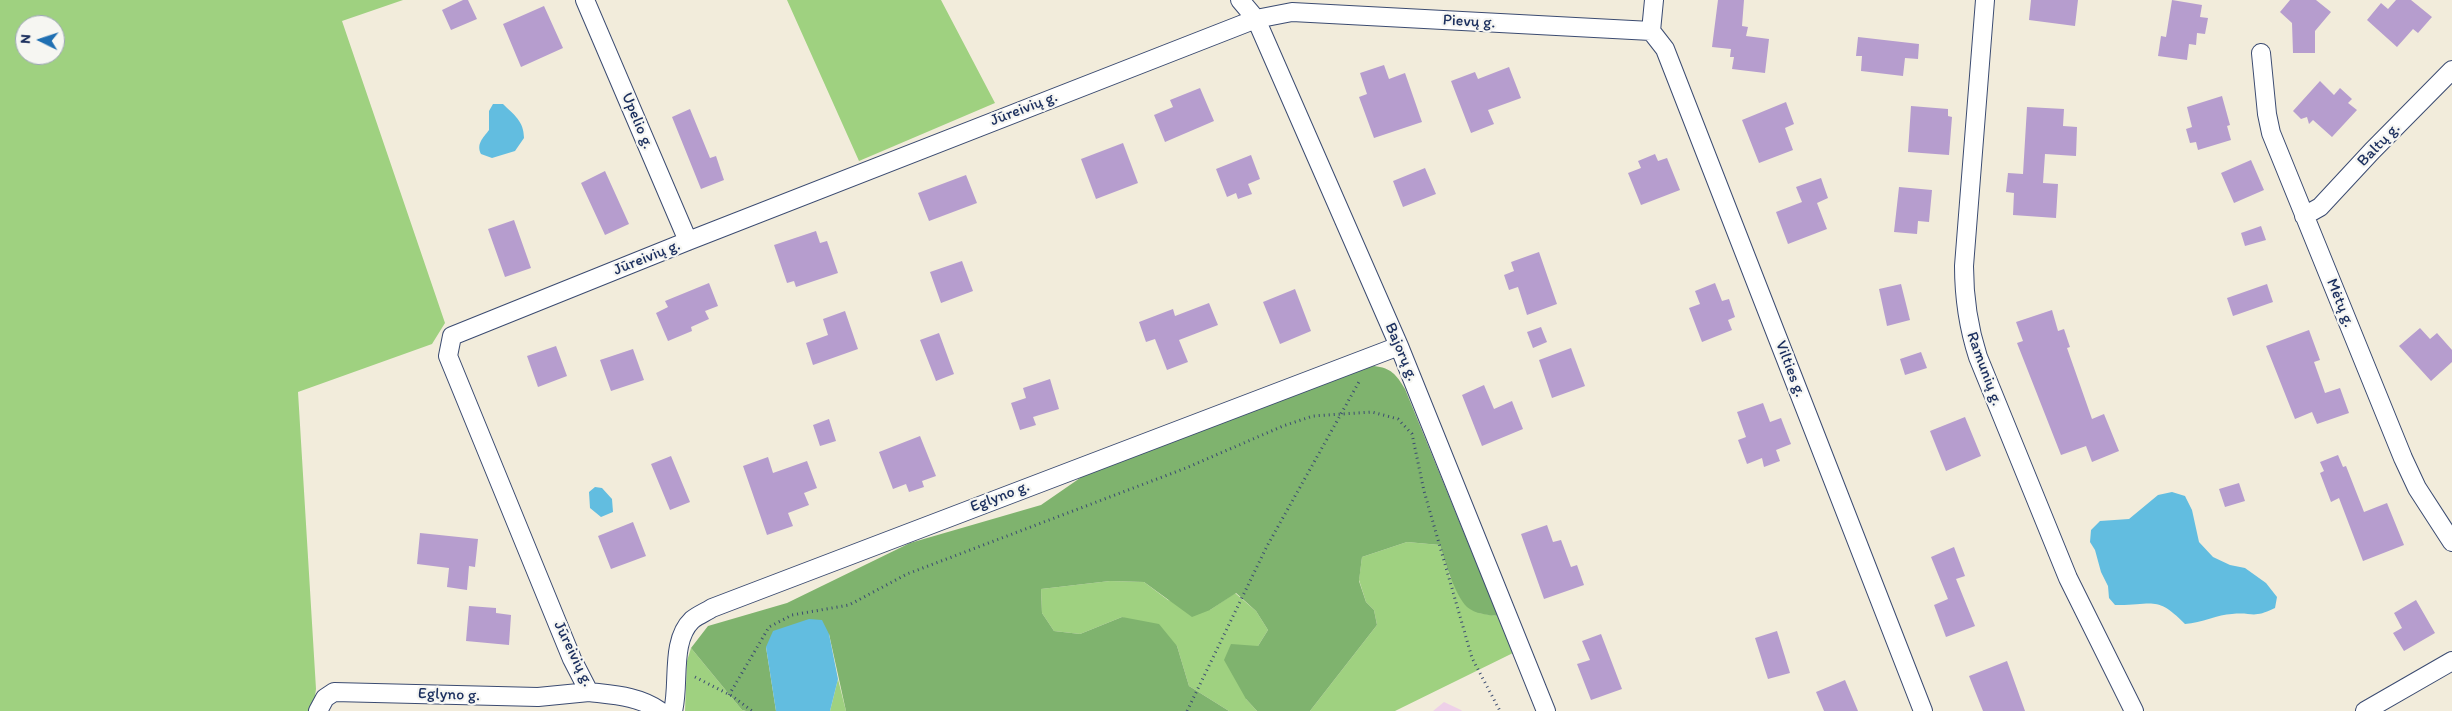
<!DOCTYPE html>
<meta charset="utf-8">
<style>
body{margin:0}
#map{position:relative;width:2452px;height:711px;overflow:hidden;background:#f2ecdb;font-family:Itim,sans-serif}
canvas{display:block}
.north{position:absolute;left:15px;top:15px;width:50px;height:50px;box-sizing:border-box;background:#f6f6f2;border:1px solid #9ea6b7;border-radius:50%;rotate:274deg;font-size:14px;font-weight:700;line-height:20px;text-align:center;color:#1b2f5e}
.north::after{content:'';display:block;margin:auto;width:18px;height:22px;background:#1f6fb2;clip-path:polygon(50% 0,100% 100%,50% 72%,0 100%)}
</style>
<div id="map">
<canvas width="2452" height="711"></canvas>
<div class="north">N</div>
</div>
<script>
const c = document.querySelector('canvas').getContext('2d');
c.lineJoin = 'round';
function fill(path, color) { c.fillStyle = color; c.fill(path, 'evenodd'); }
function trace(path, color, width, dash) { c.strokeStyle = color; c.lineWidth = width; c.lineCap = dash ? 'butt' : 'round'; c.setLineDash(dash || []); c.stroke(path); }
function drawText(font, color, halo, rows, align = 'center') {
  c.font = font + ' Itim,sans-serif'; c.lineWidth = 4.5; c.setLineDash([]); c.textBaseline = 'middle'; c.strokeStyle = halo; c.fillStyle = color; for (const [text, x, y, turn = 0] of rows) {
    c.save(); c.translate(x, y); c.rotate((+turn || 0) * Math.PI / 180); c.textAlign = isNaN(turn) ? turn : align; if (halo) c.strokeText(text, 0, 0); c.fillText(text, 0, 0); c.restore();
  }
}
fill(new Path2D(`
 M1444,702L1461,710L1462,711H1433Z`), '#eed0e8');
fill(new Path2D(`
 M0,0H403L342,21L445,323L432,344L298,392L316,689L313,711H0ZM25,25H55V55H25Z
 M787,0H941L995,103L859,161Z
 M1407,542L1440,545L1450,577L1479,613L1498,616L1513,653L1395,711H1310L1377,625L1374,610L1366,602L1359,580L1362,557Z
 M1110,581L1144,582L1168,600L1210,610L1235,593L1256,611L1268,630L1258,646L1246,699L1257,711H1229L1189,686L1177,646L1122,617L1080,634L1054,631L1042,613L1041,589Z
 M691,648L742,710L746,711H685L687,661Z
 M838,679L846,711H830Z`), '#9fd180');
fill(new Path2D(`
 M1374,366C1391,368 1396,374 1405,389L1498,616C1488,615 1475,614 1467,607C1455,595 1445,562 1440,545L1407,542L1362,557L1359,581L1366,602L1374,610L1377,625L1310,711H1257L1246,699L1224,660L1231,644L1258,646L1268,630L1256,611L1236,593L1210,610L1192,617L1144,582L1110,581L1041,589L1042,613L1054,631L1080,634L1122,617L1159,624L1177,646L1189,686L1229,711H846L829,634L766,647L776,711H746L742,710L691,648L708,626L787,603L910,543L1041,505L1083,476L1357,368Z`), '#7fb36e');
fill(new Path2D(`
 M493,104H503C514,115 524,121 524,138L515,151L492,158L481,154C476,144 483,138 489,130V111Z
 M595,487L602,488L612,499L613,512L601,517L590,508L589,492Z
 M2172,492L2185,496L2192,510L2199,542L2213,557L2230,565L2245,568L2266,583L2277,597L2275,608C2252,619 2254,612 2232,614C2218,614 2202,623 2185,624C2156,594 2152,606 2115,605L2109,598L2108,586L2101,572L2095,550L2090,542L2091,530L2100,521L2129,519L2158,495Z
 M809,619L822,620L829,634L838,679L830,711H776L766,647L773,631Z`), '#62bde0');
fill(new Path2D(`
 M463,0H468L477,19L451,30L442,10Z
 M1718,0H1744L1742,26L1748,27L1746,36L1769,39L1765,73L1732,69L1734,57H1730L1731,49L1712,47Z
 M2031,0H2078L2075,26L2029,20Z
 M2172,0L2202,5L2200,17L2208,18L2205,34L2197,33L2196,45L2189,44L2187,60L2158,56L2161,36L2166,37Z
 M2290,0H2316L2331,12L2315,31V53H2293L2292,23L2280,12Z
 M2396,0H2411L2432,17L2418,33L2413,29L2397,47L2367,20L2381,3L2388,9Z
 M544,6L563,48L521,67L503,24Z
 M1858,37L1919,44L1918,59L1905,58L1903,76L1861,71L1862,56H1856Z
 M1384,65L1389,79L1405,73L1422,122L1374,138L1359,97L1367,94L1360,73Z
 M1509,67L1521,98L1488,110L1494,124L1471,133L1451,81L1475,72L1478,79Z
 M2320,81L2334,95L2340,88L2352,99L2348,103L2357,110L2332,137L2313,120L2309,124L2307,117L2301,119L2293,111Z
 M1200,88L1214,121L1165,142L1154,115L1173,107L1170,100Z
 M2222,96L2230,125L2227,126L2231,140L2198,150L2196,142L2190,143L2186,129L2192,127L2187,107Z
 M1786,102L1794,124L1785,128L1793,150L1759,163L1742,120Z
 M1911,106L1948,109V116L1952,117L1949,155L1908,152Z
 M2027,107L2064,109L2063,126L2077,127L2076,156L2045,154L2043,183L2058,184L2056,218L2013,215L2014,193L2006,192L2008,173L2023,174Z
 M690,109L710,158L716,156L724,180L701,189L672,117Z
 M1123,143L1138,183L1096,199L1081,159Z
 M1655,154L1658,161L1667,158L1680,190L1641,205L1628,173L1641,168L1638,161Z
 M1251,155L1260,179L1248,184L1252,194L1238,199L1236,193L1227,197L1216,169Z
 M2251,160L2264,190L2234,203L2221,173Z
 M1425,168L1436,194L1403,207L1393,181Z
 M605,171L629,224L605,235L581,183Z
 M966,175L977,203L929,221L918,193Z
 M1821,178L1828,198L1817,203L1827,229L1788,244L1776,212L1802,202L1796,187Z
 M1899,187L1932,190L1929,222L1918,221L1917,234L1894,232Z
 M514,220L531,268L505,277L488,229Z
 M2261,226L2266,240L2245,246L2241,233Z
 M816,231L820,243L827,241L838,273L796,287L794,281L787,283L774,245Z
 M1539,252L1557,304L1527,315L1518,287L1509,290L1504,275L1514,271L1511,262Z
 M962,261L973,291L941,303L930,272Z
 M709,283L718,306L705,311L709,319L691,327L692,331L668,341L656,313L668,307L665,301Z
 M1715,283L1722,301L1729,299L1735,317L1728,320L1732,330L1702,342L1689,308L1700,304L1695,291Z
 M1901,284L1910,320L1887,326L1879,289Z
 M2267,284L2273,302L2233,316L2227,298Z
 M1295,289L1311,331L1280,344L1263,302Z
 M1209,303L1218,325L1179,340L1188,362L1167,370L1155,339L1146,342L1139,322L1173,309L1175,316Z
 M2052,310L2058,331L2064,329L2070,347L2067,348L2092,419L2104,414L2119,451L2092,462L2086,446L2061,455L2017,343L2023,341L2016,322Z
 M845,311L858,349L813,365L806,343L828,335L823,319Z
 M1541,327L1547,342L1533,348L1527,332Z
 M2420,328L2430,339L2437,333L2452,350V362L2431,381L2399,346Z
 M2309,330L2320,360L2314,362L2325,393L2340,388L2349,413L2317,424L2312,412L2295,419L2266,346Z
 M939,333L954,374L936,381L920,340Z
 M556,346L567,376L538,387L527,356Z
 M1571,348L1585,386L1552,398L1539,360Z
 M633,349L644,380L611,391L600,360Z
 M1921,352L1927,368L1905,375L1900,359Z
 M1050,379L1059,409L1033,417L1036,425L1020,430L1011,403L1026,398L1023,388Z
 M1484,385L1494,409L1512,401L1523,429L1482,446L1462,395Z
 M1763,403L1770,422L1781,418L1791,444L1776,450L1780,461L1764,467L1762,458L1747,464L1738,440L1746,437L1737,412Z
 M1965,417L1981,456L1946,471L1930,431Z
 M829,419L836,441L820,446L813,425Z
 M920,436L936,476L922,481L924,487L909,492L906,484L893,489L879,452Z
 M2338,455L2343,467L2346,466L2364,512L2387,503L2404,545L2363,561L2339,498L2331,502L2320,473L2324,471L2320,462Z
 M671,456L690,502L670,510L651,464Z
 M768,457L773,473L807,461L817,488L804,493L809,505L788,513L793,526L767,535L743,466Z
 M2239,483L2245,501L2225,507L2219,489Z
 M633,522L646,556L611,569L598,536Z
 M1547,525L1553,542L1561,540L1571,567L1577,565L1584,585L1544,599L1521,534Z
 M420,533L478,539L475,567L469,566L467,590L447,587L449,568L417,564Z
 M1954,547L1965,576L1956,579L1975,626L1946,637L1934,605L1948,599L1931,557Z
 M2416,600L2435,633L2404,651L2393,633L2402,628L2394,613Z
 M469,606L496,608V613L511,615L509,645L466,641Z
 M1777,631L1790,673L1768,679L1755,638Z
 M1601,634L1622,689L1591,700L1577,664L1590,660L1582,641Z
 M2007,661L2025,711H1983L1969,676Z
 M1845,680L1858,711H1824L1816,692Z`), '#b69dce');
const street = new Path2D(`
 M585,0L688,241
 M1240,0L1256,19L1399,346L1546,711
 M1985,0L1964,266C1964,298 1968,326 1978,357L2068,578L2134,711
 M1651,31L1665,49L1923,711
 M1651,31L1654,0
 M2261,53L2267,114L2271,133L2403,458L2417,488L2452,542
 M2304,216L2320,207L2372,151L2452,70
 M318,711L325,698L334,692L538,697L589,692
 M660,711C639,696 614,695 589,692L572,659L448,356L452,336L688,241L1256,19L1292,12L1651,31
 M673,711C680,684 670,641 692,620C698,615 706,612 712,608L1399,346
 M2365,711L2452,661`);
trace(street, '#3b4b71', 20);
trace(new Path2D(`
 M695,677L732,696L752,711
 M729,695L769,627L792,615L849,605L907,574L1186,468L1283,426L1313,416L1372,412L1398,419L1412,434L1424,491L1472,658L1500,711
 M1187,711L1266,548L1360,380`), '#3b4b71', 3, [1, 4]);
trace(street, '#fff', 18);
drawText('16px', '#1b2f5e', '#f6f6f2', [
 ["Pievų g.",1469,22,3],
 ["Jūreivių g.",1024,109,-21],
 ["Upelio g.",637,121,67],
 ["Baltų g.",2379,145,-46],
 ["Jūreivių g.",647,258,-22],
 ["Mėtų g.",2340,303,68],
 ["Bajorų g.",1401,352,67],
 ["Vilties g.",1790,369,69],
 ["Ramunių g.",1984,369,70],
 ["Eglyno g.",1000,497,-21],
 ["Jūreivių g.",573,654,64],
 ["Eglyno g.",449,695,2]
]);
</script>
